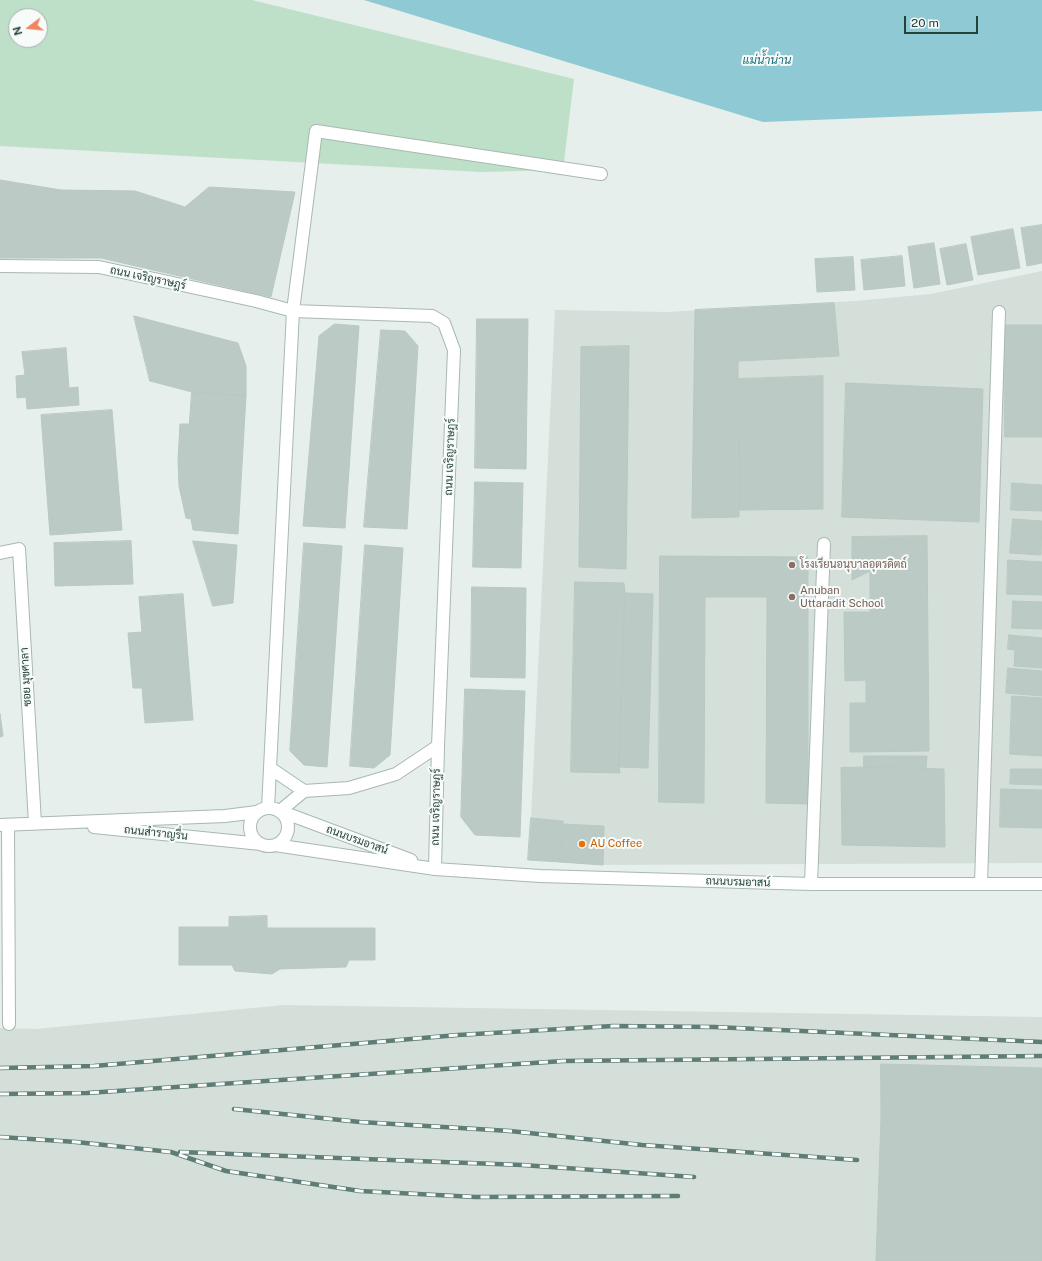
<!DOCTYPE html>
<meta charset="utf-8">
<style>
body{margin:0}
#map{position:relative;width:1042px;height:1261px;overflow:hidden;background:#e6efeb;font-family:"Public Sans",sans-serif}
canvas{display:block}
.north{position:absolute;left:8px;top:8px;width:40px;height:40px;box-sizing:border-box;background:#f7fbf9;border:1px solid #a3b1ad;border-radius:50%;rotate:254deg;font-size:11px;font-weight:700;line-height:16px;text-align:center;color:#24423a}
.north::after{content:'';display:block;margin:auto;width:14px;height:18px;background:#f4845f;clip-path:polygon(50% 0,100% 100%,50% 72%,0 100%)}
.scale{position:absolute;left:904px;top:16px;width:74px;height:18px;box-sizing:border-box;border:2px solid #24423a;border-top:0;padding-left:5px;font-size:12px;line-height:14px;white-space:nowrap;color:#24423a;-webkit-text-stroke:3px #f7fbf9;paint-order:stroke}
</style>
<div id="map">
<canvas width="1042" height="1261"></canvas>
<div class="north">N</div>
<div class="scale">20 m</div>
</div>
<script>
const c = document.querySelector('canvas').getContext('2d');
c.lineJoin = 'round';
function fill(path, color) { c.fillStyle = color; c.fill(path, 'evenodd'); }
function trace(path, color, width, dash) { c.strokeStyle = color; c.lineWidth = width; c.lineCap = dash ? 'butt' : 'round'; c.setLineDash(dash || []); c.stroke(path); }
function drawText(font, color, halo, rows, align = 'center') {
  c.font = font + ' "Public Sans",Sarabun,sans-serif'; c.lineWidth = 4; c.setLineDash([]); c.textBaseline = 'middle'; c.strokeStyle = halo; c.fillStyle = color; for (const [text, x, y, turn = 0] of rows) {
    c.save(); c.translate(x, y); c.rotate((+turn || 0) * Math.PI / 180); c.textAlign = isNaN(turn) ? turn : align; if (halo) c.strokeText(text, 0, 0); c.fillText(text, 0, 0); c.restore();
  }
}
fill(new Path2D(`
 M1042,271V863L603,865L560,862L563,821L531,818L555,310L668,312L855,301L931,294Z
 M284,1005L1042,1017V1261H0V1028L36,1029Z`), '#d4dfda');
fill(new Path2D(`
 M0,0H252L574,79L563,170L481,172L0,146ZM16,16H40V40H16Z`), '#bfe0c8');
fill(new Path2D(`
 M364,0H1042V111L763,122Z`), '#8ec9d4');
const building = new Path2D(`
 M0,180L61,190L135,191L185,207L209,187L295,192L271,297L101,258H0Z
 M1042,225V263L1027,266L1021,228Z
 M1013,229L1020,268L978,275L971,237Z
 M934,243L940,284L914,288L908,247Z
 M966,244L973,280L947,285L940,249Z
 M902,256L905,286L864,290L861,260Z
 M853,257L855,290L817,292L815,259Z
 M834,303L839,356L738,361L739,517L692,518L695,310Z
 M134,316L238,343L246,366V396L192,392L150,381Z
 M477,319H528L526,469L475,468Z
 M335,324L359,326L345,528L303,526L319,336Z
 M1004,325H1042V437H1005Z
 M381,330L405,331L418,346L407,529L364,527Z
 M629,346L626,569L579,567L581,347Z
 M66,348L69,388L78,387L79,405L27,409L26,397L17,398L16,376L25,375L22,352Z
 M823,376V509L739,510V379Z
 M846,383L983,389L979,522L842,517Z
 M192,392L246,396L238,534L193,530L191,519L186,518L179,486L178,459L180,424H189Z
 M112,410L122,530L50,535L41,415Z
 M475,482L523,483L521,568L473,567Z
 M1012,483L1042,485V511L1011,510Z
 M1013,519L1042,521L1041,555L1010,553Z
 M927,536L929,751L850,752V703H866V680L845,681L844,612H870V571L852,580V537Z
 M131,541L133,584L55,586L54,543Z
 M193,541L237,545L233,603L213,606Z
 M304,543L342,546L327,767L304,765L290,751Z
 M365,545L403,548L390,755L374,768L350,766Z
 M660,556L808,557V804L766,803L767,597H705L704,803L659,802Z
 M1008,560L1042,562V595L1007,594Z
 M575,582L624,583L625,593L619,767L620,773L571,772Z
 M472,587L526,588L525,678L471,677Z
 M625,593L653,594L648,768L619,767Z
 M183,594L193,720L145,723L142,688H133L128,633L142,632L139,597Z
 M1013,601L1042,602V629L1012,628Z
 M1009,635L1042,638V668L1014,666L1015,650L1008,649Z
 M1008,668L1042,671V696L1006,693Z
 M465,689L525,691L520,837L475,835L461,817Z
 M1012,696L1042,698V756L1010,754Z
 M0,714L3,736L0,737Z
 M864,756H927L926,768L864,767Z
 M864,767L944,769L945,847L842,845L841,768Z
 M1011,769H1042V785L1010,784Z
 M1001,789L1042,790V828L1000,827Z
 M531,818L563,821L560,862L528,860Z
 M562,824L604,826L603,865L560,862Z
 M267,916V928H375V960H349L346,967L280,969L272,974L235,971L232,965H179V927H229V917Z
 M881,1064L1042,1068V1261H876L881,1119Z`);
fill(building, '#bbcac4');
trace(building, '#b8c9c2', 1);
const minor = new Path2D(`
 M0,266L99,267L256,301L293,311L268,808
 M0,553L19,549L35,823
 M270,768L304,791
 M250 827a19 19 0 1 1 38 0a19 19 0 1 1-38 0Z
 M280,811L304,791L349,788L396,774L438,746L454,350L444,323L432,316L293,311L316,131L601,174
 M280,811L411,860
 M0,825L225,816L257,812
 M8,825L9,1024
 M94,827L261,844
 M275,845L435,869L540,876L811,884H1042
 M435,869L438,746
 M811,884L824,544
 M981,884L999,312`);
trace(minor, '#a8b8b2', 14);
trace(minor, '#fff', 12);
const rail = new Path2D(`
 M0,1068L94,1066L458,1035L613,1026L714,1027L1042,1042
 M0,1094L87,1093L563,1061L1042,1056
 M234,1109L360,1122L510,1131L642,1145L857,1160
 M0,1137L76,1142L171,1152L226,1171L360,1191L475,1197L678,1196
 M180,1152L522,1165L694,1177`);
trace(rail, '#5f7d75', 4.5);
trace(rail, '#f7fbf9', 3, [9]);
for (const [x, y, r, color] of [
 [792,565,4,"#8d6e63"],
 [792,597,4,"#8d6e63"],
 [582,844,4,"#e8710a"]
]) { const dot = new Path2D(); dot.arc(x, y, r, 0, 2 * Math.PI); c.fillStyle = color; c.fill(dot); trace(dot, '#f7fbf9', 1.5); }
drawText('11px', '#24423a', '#f7fbf9', [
 ["ถนน เจริญราษฎร์",148,278,12],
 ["ถนน เจริญราษฎร์",450,457,-88],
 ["ซอย มุขศาลา",26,677,-93],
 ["ถนน เจริญราษฎร์",436,807,-89],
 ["ถนนสำราญรื่น",156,833,6],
 ["ถนนบรมอาสน์",357,840,20],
 ["ถนนบรมอาสน์",738,882,2]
]);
drawText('11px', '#785e54', '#f7fbf9', [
 ["โรงเรียนอนุบาลอุตรดิตถ์",800,565],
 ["Anuban",800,591],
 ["Uttaradit School",800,604]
], 'left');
drawText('11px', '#c56008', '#f7fbf9', [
 ["AU Coffee",590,844]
], 'left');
drawText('italic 12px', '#1c6f80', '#f7fbf9', [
 ["แม่น้ำน่าน",767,60]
]);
</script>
